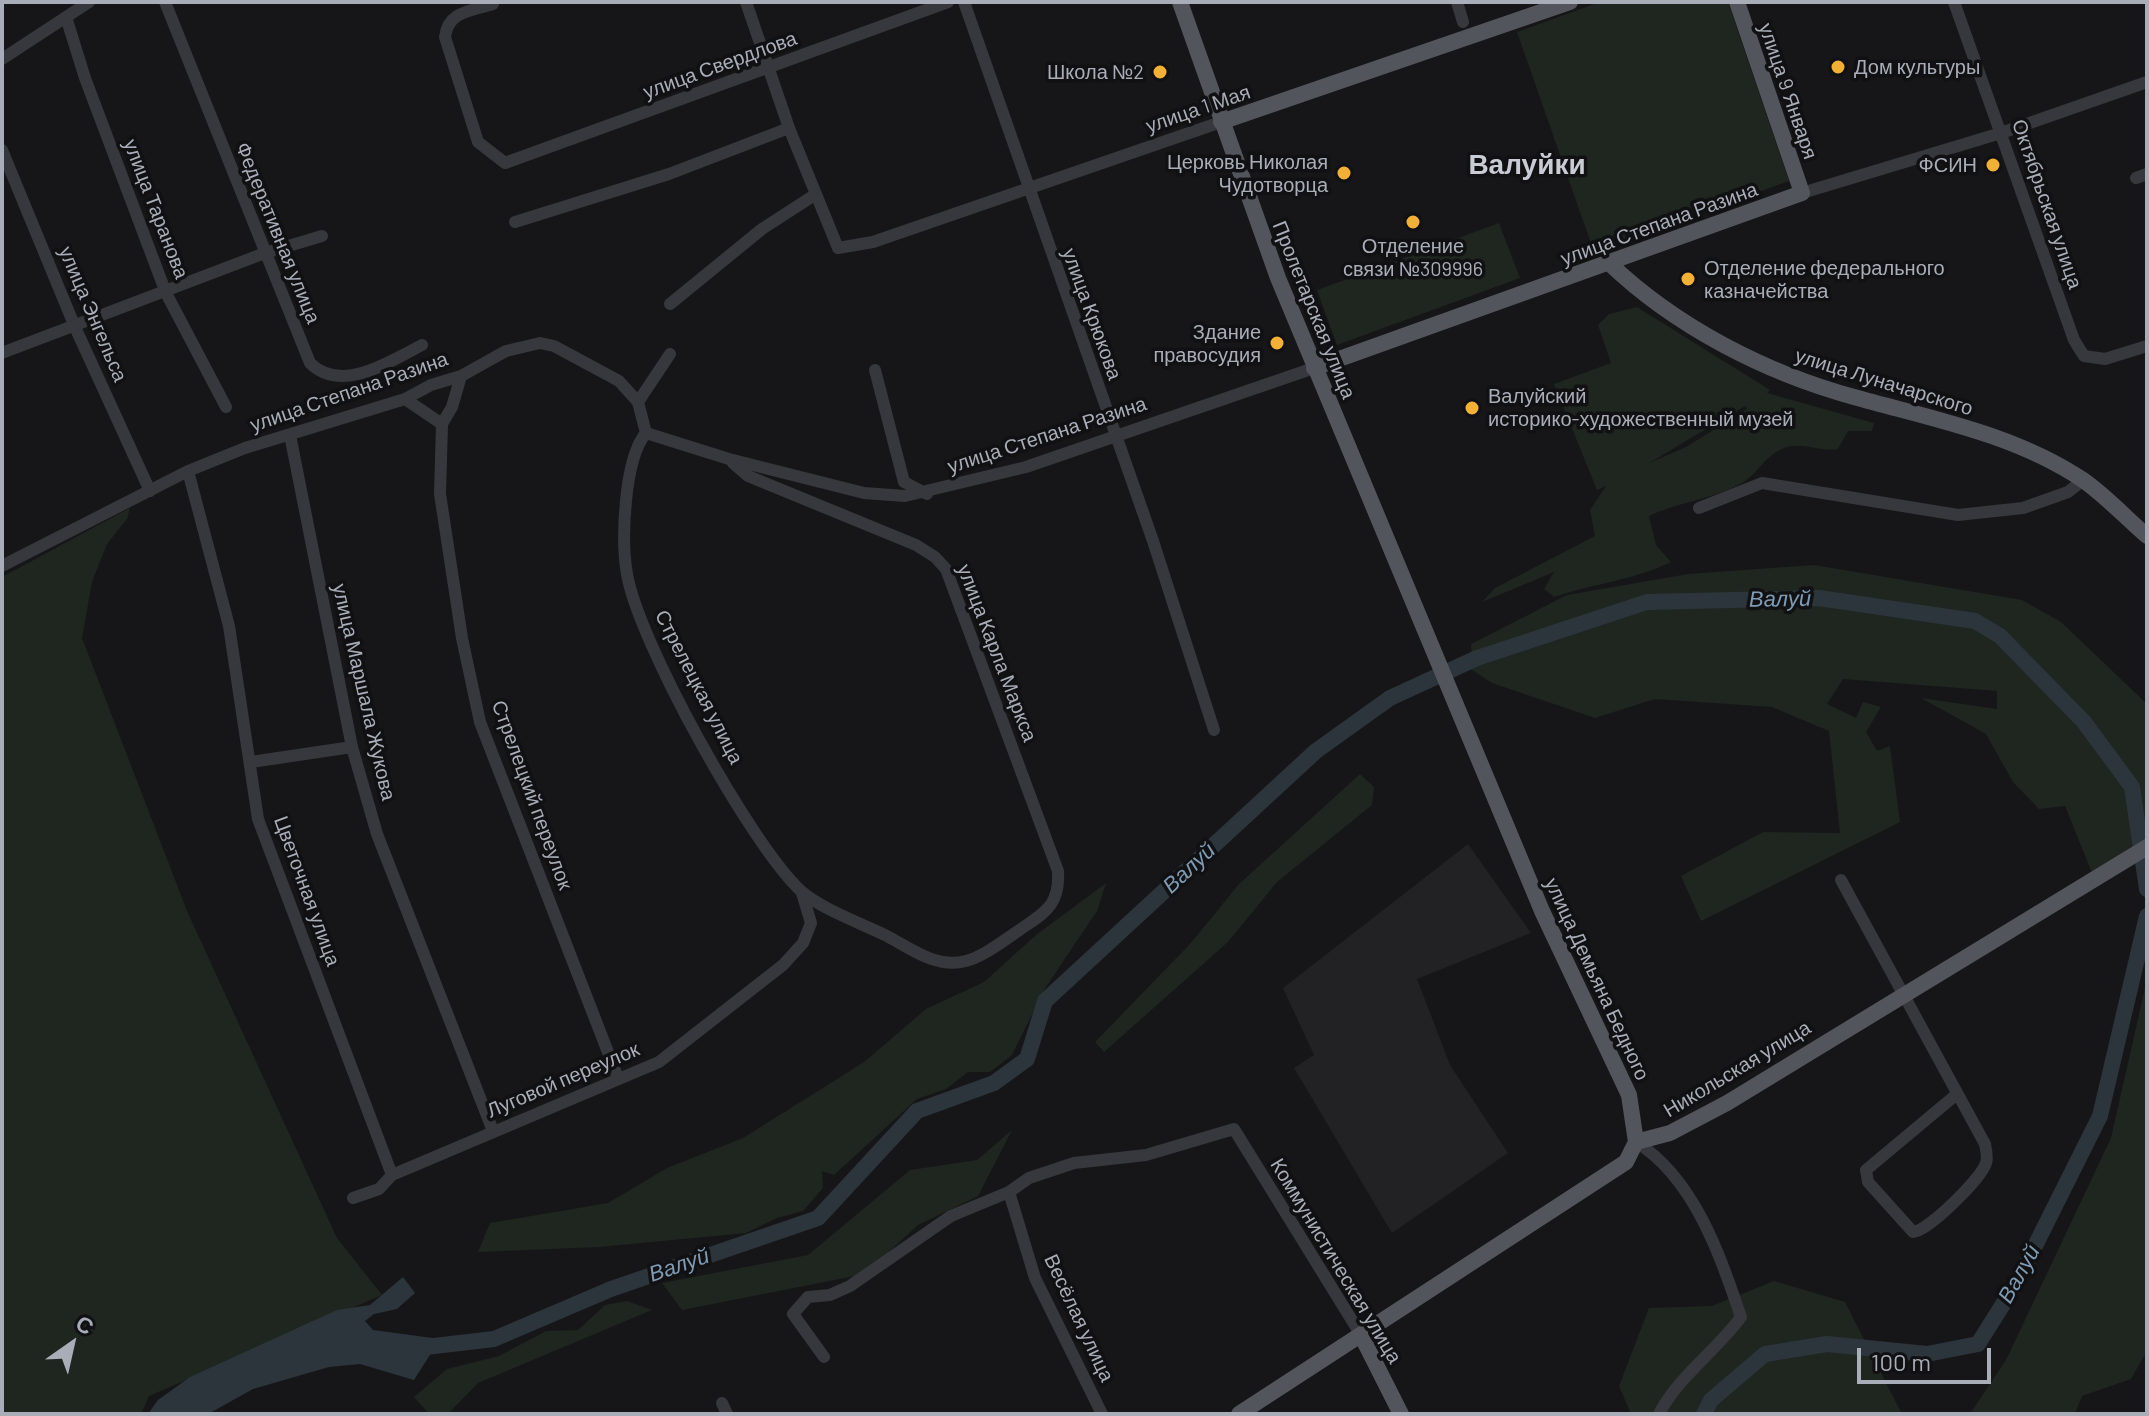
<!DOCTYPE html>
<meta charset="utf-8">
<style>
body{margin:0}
#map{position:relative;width:2149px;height:1416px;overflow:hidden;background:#161618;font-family:Barlow,sans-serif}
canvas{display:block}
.frame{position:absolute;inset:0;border:4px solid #a8adb8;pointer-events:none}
.north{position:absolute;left:32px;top:1304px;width:80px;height:80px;-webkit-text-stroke:6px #111113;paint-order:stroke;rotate:34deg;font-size:22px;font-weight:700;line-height:32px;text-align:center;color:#a8adb8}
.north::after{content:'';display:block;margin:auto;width:28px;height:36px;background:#a8adb8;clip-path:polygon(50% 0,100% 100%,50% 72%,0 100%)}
.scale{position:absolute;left:1857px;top:1348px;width:134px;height:36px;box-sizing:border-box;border:4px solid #a8adb8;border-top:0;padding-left:10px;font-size:24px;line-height:28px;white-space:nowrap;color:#a8adb8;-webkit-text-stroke:6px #111113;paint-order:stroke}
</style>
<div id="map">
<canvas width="2149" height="1416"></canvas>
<div class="frame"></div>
<div class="north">С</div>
<div class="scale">100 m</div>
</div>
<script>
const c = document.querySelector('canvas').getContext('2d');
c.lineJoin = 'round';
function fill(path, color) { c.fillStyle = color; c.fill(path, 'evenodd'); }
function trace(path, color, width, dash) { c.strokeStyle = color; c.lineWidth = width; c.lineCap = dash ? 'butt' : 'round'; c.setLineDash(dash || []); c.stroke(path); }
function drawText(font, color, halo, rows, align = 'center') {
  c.font = font + ' Barlow,sans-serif'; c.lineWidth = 7; c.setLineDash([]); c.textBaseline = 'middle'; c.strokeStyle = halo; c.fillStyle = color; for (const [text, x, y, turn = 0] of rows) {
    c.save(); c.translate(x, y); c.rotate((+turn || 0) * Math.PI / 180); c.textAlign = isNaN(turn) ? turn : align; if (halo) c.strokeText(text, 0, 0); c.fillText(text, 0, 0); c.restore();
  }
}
fill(new Path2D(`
 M1468,844L1531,933L1417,979L1450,1065L1508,1153L1392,1233L1294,1068L1314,1055L1283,988Z`), '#222225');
fill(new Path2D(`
 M1600,2H1728L1789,181L1594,252L1517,32Z
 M1499,223L1520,278L1337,345L1317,290Z
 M1637,307L1770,390L1767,393L1874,423L1872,431H1848L1838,449C1820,452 1802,441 1784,448C1765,455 1758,474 1742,483C1714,499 1678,502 1649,516L1656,545L1671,562C1634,580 1592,584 1554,597L1544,589L1554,572L1482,602L1495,588L1595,536L1590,510L1606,486L1597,490L1554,384L1611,363L1598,325L1609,314ZM1745,406L1747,409L1686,447L1649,463Z
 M130,508L127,519L107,544L92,582L82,638L187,911L337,1238L382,1295L149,1396L141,1414H2V577Z
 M1814,565L2022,600L2061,622L2147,704V840L2092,873L2065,806L2039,809L2013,782L1986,734L1921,698L1997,709V691L1843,679L1827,704L1856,718L1863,702L1881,707L1866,732L1877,751L1890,746L1900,822L1701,921L1681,876L1763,832L1840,833L1829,731L1772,707L1655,699L1595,718L1492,683L1472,670L1471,644L1567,595L1688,574Z
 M1360,774L1374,787L1372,805L1277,882L1228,942L1104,1052L1095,1042L1190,944L1239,884Z
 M1106,883L1097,911L1044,990L1012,1055L990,1072H968L946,1089L917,1099L834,1175L822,1171L823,1188L803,1211L777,1218L746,1233L600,1247L478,1252L490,1223L608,1203L667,1168L743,1138L864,1062L926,1009L984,982L1036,935Z
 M2147,979V1351L2131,1379L2082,1396L2075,1414H1970L2006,1360L2111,1138Z
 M1012,1130L978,1196L918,1225L865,1274L682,1310L662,1283L808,1255L910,1170L977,1160Z
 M1774,1281L1845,1302L1902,1414H1631L1619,1386L1649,1308L1712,1306Z
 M627,1301L652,1310L478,1383L448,1414H429L414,1397L447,1369L499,1356L546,1331L578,1330L605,1305Z`), '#1e261f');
fill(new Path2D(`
 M403,1277L415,1293L397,1309L374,1314L365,1321L373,1330L440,1339L414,1380L360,1364L329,1367L253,1389L208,1414H148L158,1400L190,1377L337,1310L370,1305Z`), '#2c353c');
trace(new Path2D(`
 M417,1348L494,1339L611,1289L818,1218L917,1111L994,1083L1027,1059L1045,1001L1316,751L1390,698L1477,658L1647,602L1819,598L1975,621L2000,636L2084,722L2132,787L2147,889
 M1704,1414L1711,1400L1765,1354L1827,1344L1927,1354L1978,1344L2017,1282L2100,1116L2147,916`), '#2c353c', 16);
trace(new Path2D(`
 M165,2L310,363C341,394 389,362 422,345
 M746,2L789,128L838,248L873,242L1221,122
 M964,2L1153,541L1214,730
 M1457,2L1463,22
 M1954,2L2074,340L2084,356L2105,359L2147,346
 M493,4C471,11 448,11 445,37L478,142L505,163L948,2
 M66,17L85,78L166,293L226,407
 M2,59L89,2
 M2,150L75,327L150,491
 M2136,178L2147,174
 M1802,193L2001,133L2147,82
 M515,222L669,174L789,128
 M670,304L762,229L816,194
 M2,353L265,253L322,236
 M875,370L904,482L927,494
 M461,376L452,407L442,424L440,494L462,638L480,722L618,1078
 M405,399L442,424
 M638,402L670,354
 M646,433C624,459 621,540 627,574C638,641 751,845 801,891C821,909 863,924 887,936C911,949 937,969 966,961C984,956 1003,941 1018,931C1045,912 1060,906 1058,871L946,569L935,557L916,545L748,476L733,463
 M290,435L352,747L377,834L493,1131
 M188,471L229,626L258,819L392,1175
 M1699,508L1762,483L1958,515L2023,508L2068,492L2083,480
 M2,566L188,471L245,448L405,399L431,385L461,376L506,351L540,343L554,346L619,381L638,402L646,433L729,459L864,493L905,496L1026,467L1314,368
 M251,762L352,747
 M1841,880L1985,1144C1986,1149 1988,1158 1986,1163C1981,1179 1928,1231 1913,1232L1868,1182L1866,1170L1957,1094
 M1636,1142C1694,1178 1720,1255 1741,1317C1716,1351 1678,1377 1659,1414
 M1009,1192L1035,1278L1102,1414
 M353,1198L379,1189L392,1175L659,1062L783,965L803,943L811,923L802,893
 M824,1357L793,1314L808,1297L830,1295L850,1286L951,1216L1009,1192L1029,1178L1074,1163L1146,1155L1234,1129L1361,1335
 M722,1403L727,1414`), '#37383d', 12);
trace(new Path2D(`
 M1180,2L1278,278L1542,911L1629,1095L1636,1142
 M1221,122L1570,2
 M1609,263C1676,327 1766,373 1854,397C1932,419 2014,434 2083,480C2106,496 2126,518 2147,536
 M1314,368L1802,193L1737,2
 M1361,1335L1401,1414
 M1239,1414L1626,1162L1636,1142L1670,1133L1727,1103L2147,847`), '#53555c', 16);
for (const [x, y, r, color] of [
 [1838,67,8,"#f2b134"],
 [1160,72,8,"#f2b134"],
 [1993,165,8,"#f2b134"],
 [1344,173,8,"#f2b134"],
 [1413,222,8,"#f2b134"],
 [1688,279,8,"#f2b134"],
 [1277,343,8,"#f2b134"],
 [1472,408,8,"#f2b134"]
]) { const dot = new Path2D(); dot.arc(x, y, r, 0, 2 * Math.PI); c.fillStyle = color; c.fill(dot); trace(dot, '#111113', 3); }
drawText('20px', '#a8adb8', '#111113', [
 ["улица Свердлова",720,65,-20],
 ["улица 9 Января",1788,91,71],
 ["улица 1 Мая",1198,109,-19],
 ["Октябрьская улица",2047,204,71],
 ["улица Таранова",156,209,69],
 ["улица Степана Разина",1659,224,-20],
 ["Федеративная улица",278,233,68],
 ["Пролетарская улица",1314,310,68],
 ["улица Энгельса",93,314,67],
 ["улица Крюкова",1092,314,70],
 ["улица Луначарского",1884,382,17],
 ["улица Степана Разина",349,392,-19],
 ["улица Степана Разина",1047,435,-18],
 ["улица Карла Маркса",997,653,69],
 ["Стрелецкая улица",699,687,63],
 ["улица Маршала Жукова",364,692,77],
 ["Стрелецкий переулок",532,795,70],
 ["Цветочная улица",307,891,70],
 ["улица Демьяна Бедного",1597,979,65],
 ["Никольская улица",1737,1069,-31],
 ["Луговой переулок",563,1080,-23],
 ["Коммунистическая улица",1336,1261,59],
 ["Весёлая улица",1079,1318,65]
]);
drawText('20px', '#a8adb8', '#111113', [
 ["Дом культуры",1854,67,"left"],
 ["Школа №2",1144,72],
 ["Церковь Николая",1328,162],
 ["Чудотворца",1328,185],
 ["ФСИН",1977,165],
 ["Отделение",1413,246,"center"],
 ["связи №309996",1413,269,"center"],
 ["Отделение федерального",1704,268,"left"],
 ["казначейства",1704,291,"left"],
 ["Здание",1261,332],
 ["правосудия",1261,355],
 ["Валуйский",1488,396,"left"],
 ["историко-художественный музей",1488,419,"left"]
], 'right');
drawText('italic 22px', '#7f9bb3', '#111113', [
 ["Валуй",1780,599,-1],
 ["Валуй",1189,868,-43],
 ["Валуй",679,1265,-19],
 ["Валуй",2019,1274,-61]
]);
drawText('bold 28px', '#c9ccd4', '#111113', [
 ["Валуйки",1527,165]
]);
</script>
